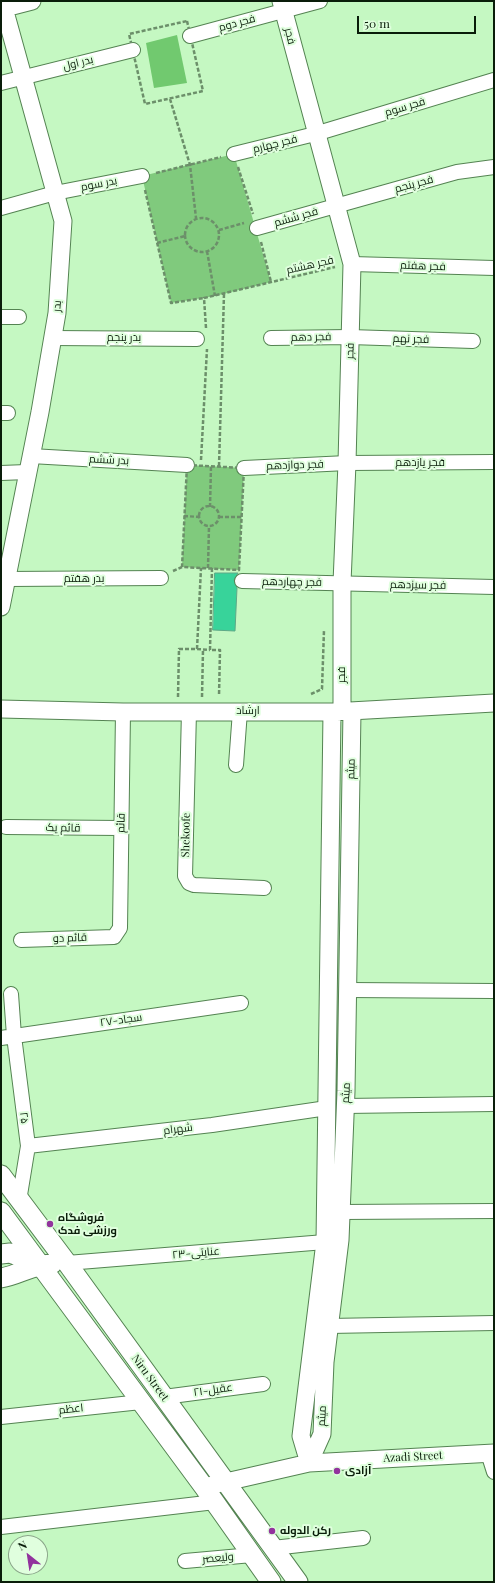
<!DOCTYPE html>
<meta charset="utf-8">
<style>
body{margin:0}
#map{position:relative;width:495px;height:1583px;overflow:hidden;background:#c5f8c2;font-family:"Playfair Display",serif}
canvas{display:block}
.frame{position:absolute;inset:0;border:2px solid #0a1d0a;pointer-events:none}
.north{position:absolute;left:8px;top:1535px;width:40px;height:40px;box-sizing:border-box;background:#e0ffde;border:1px solid #8aa589;border-radius:50%;rotate:330deg;font-size:11px;font-weight:700;line-height:16px;text-align:center;color:#0a1d0a}
.north::after{content:'';display:block;margin:auto;width:14px;height:18px;background:#92339d;clip-path:polygon(50% 0,100% 100%,50% 72%,0 100%)}
.scale{position:absolute;left:357px;top:16px;width:119px;height:18px;box-sizing:border-box;border:2px solid #0a1d0a;border-top:0;padding-left:5px;font-size:12px;line-height:14px;white-space:nowrap;color:#0a1d0a;-webkit-text-stroke:3px #e0ffde;paint-order:stroke}
</style>
<div id="map">
<canvas width="495" height="1583"></canvas>
<div class="frame"></div>
<div class="north">N</div>
<div class="scale">50 m</div>
</div>
<script>
const c = document.querySelector('canvas').getContext('2d');
c.lineJoin = 'round';
function fill(path, color) { c.fillStyle = color; c.fill(path, 'evenodd'); }
function trace(path, color, width, dash) { c.strokeStyle = color; c.lineWidth = width; c.lineCap = dash ? 'butt' : 'round'; c.setLineDash(dash || []); c.stroke(path); }
function drawText(font, color, halo, rows, align = 'center') {
  c.font = font + ' "Playfair Display",Cairo,serif'; c.lineWidth = 4; c.setLineDash([]); c.textBaseline = 'middle'; c.strokeStyle = halo; c.fillStyle = color; for (const [text, x, y, turn = 0] of rows) {
    c.save(); c.translate(x, y); c.rotate((+turn || 0) * Math.PI / 180); c.textAlign = isNaN(turn) ? turn : align; if (halo) c.strokeText(text, 0, 0); c.fillText(text, 0, 0); c.restore();
  }
}
fill(new Path2D(`
 M234,154L271,282L215,296L171,303L142,176Z
 M187,465L244,468L239,570L182,567Z`), '#80ca7d');
fill(new Path2D(`
 M177,35L187,83L154,88L146,43Z`), '#71c96f');
const building = new Path2D(`
 M215,573H238L234,580L237,588L235,631L213,630Z`);
fill(building, '#38d39a');
trace(building, '#5ea887', 1);
const minor = new Path2D(`
 M190,36L320,1
 M1,83L133,50
 M234,154L315,134L494,80
 M1,208L55,193L142,176
 M257,228L457,172L494,167
 M352,264L494,268
 M1,317H19
 M52,338L197,339
 M271,338L350,337L473,341
 M1,413H8
 M31,456L187,465
 M244,468L347,463L494,462
 M1,473L27,472
 M7,579L161,578
 M242,581L494,587
 M189,711L185,876L189,883L194,885L264,888
 M236,765L240,711
 M6,827L120,828
 M21,940L114,937L120,928L123,712
 M348,990L494,991
 M11,994L14,1036L28,1146L19,1201
 M1,1038L241,1003
 M345,1106L494,1104
 M28,1146L212,1125L327,1108
 M341,1212L494,1211
 M67,1263L325,1242
 M329,1326L494,1323
 M164,1397L263,1384
 M1,1417L141,1402
 M488,1453L494,1472
 M1,1527L215,1502
 M273,1548L363,1538
 M185,1561L252,1555`);
const tertiary = new Path2D(`
 M281,1L352,264L347,463L342,583V711
 M1,9L32,1
 M1,607L40,412L57,313L63,221L4,8
 M1,709L123,712H332L494,703
 M309,1463L322,1434L325,1362L340,1240L346,1091L352,711
 M309,1463L301,1436L325,1242L332,712
 M204,1487L309,1463L494,1453`);
const secondary = new Path2D(`
 M1,1175L67,1263L298,1582
 M1,1212L204,1487L271,1582
 M1,1254L10,1253L41,1264
 M1,1278C19,1275 34,1264 52,1264`);
trace(minor, '#548352', 16);
trace(tertiary, '#548352', 19);
trace(secondary, '#548352', 21);
trace(new Path2D(`
 M187,21L203,91L145,104L129,34Z
 M170,99L190,165L196,218
 M238,167L253,214
 M156,173L221,157
 M145,190L171,303L204,298
 M185 235a17 17 0 1 1 34 0a17 17 0 1 1-34 0Z
 M219,230L244,223
 M261,242L271,282
 M157,243L185,236
 M207,251L215,296
 M206,328L204,298L335,267
 M201,460L207,349
 M187,465L244,468L239,570L182,567Z
 M219,466L224,294
 M199 516a10 10 0 1 1 20 0a10 10 0 1 1-20 0Z
 M210,507L211,466
 M184,516L200,517
 M219,517H241
 M208,568L209,526
 M212,568L210,650H220L219,696
 M173,571L182,567
 M197,649L210,650
 M311,694L322,689L324,630
 M178,697L179,649H197L201,568
 M202,697L203,650`), '#6c8f6a', 2.5, [4, 2]);
trace(minor, '#fff', 14);
trace(tertiary, '#fff', 17);
trace(secondary, '#fff', 19);
for (const [x, y, r, color] of [
 [50,1224,4,"#92339d"],
 [337,1471,4,"#92339d"],
 [272,1531,4,"#92339d"]
]) { const dot = new Path2D(); dot.arc(x, y, r, 0, 2 * Math.PI); c.fillStyle = color; c.fill(dot); trace(dot, '#e0ffde', 1.5); }
drawText('11px', '#0a1d0a', '#e0ffde', [
 ["فجر دوم",237,23,-15],
 ["فجر",290,36,76],
 ["بدر اول",78,63,-14],
 ["فجر سوم",405,107,-17],
 ["فجر چهارم",275,144,-14],
 ["بدر سوم",99,184,-11],
 ["فجر پنجم",414,184,-15],
 ["فجر ششم",296,217,-16],
 ["فجر هشتم",310,265,-13],
 ["فجر هفتم",423,266,2],
 ["بدر",57,306,-85],
 ["فجر دهم",311,337,-1],
 ["بدر پنجم",124,338],
 ["فجر نهم",411,339,2],
 ["فجر",350,351,-88],
 ["بدر ششم",109,460,3],
 ["فجر یازدهم",420,463],
 ["فجر دوازدهم",295,465,-2],
 ["بدر هفتم",84,579],
 ["فجر چهاردهم",292,582,1],
 ["فجر سیزدهم",418,585,1],
 ["فجر",342,675,-90],
 ["ارشاد",248,711],
 ["میثم",351,769,-89],
 ["قائم",121,823,-89],
 ["قائم یک",63,828,1],
 ["Shekoofe",186,835,-89],
 ["قائم دو",70,938,-2],
 ["۲۷-سجاد",121,1020,-8],
 ["میثم",346,1093,-87],
 ["۲۵",24,1118,83],
 ["شهرام",178,1129,-7],
 ["۲۳-عنایتی",196,1253,-5],
 ["Niru Street",150,1378,54],
 ["۲۱-عقیل",213,1390,-8],
 ["اعظم",71,1409,-6],
 ["میثم",322,1416,-87],
 ["Azadi Street",413,1457,-3],
 ["ولیعصر",218,1558,-5]
]);
drawText('bold 11px', '#0a1d0a', '#e0ffde', [
 ["فروشگاه",58,1218],
 ["ورزشی فدک",58,1231],
 ["آزادی",345,1471],
 ["رکن الدوله",280,1531]
], 'left');
</script>
